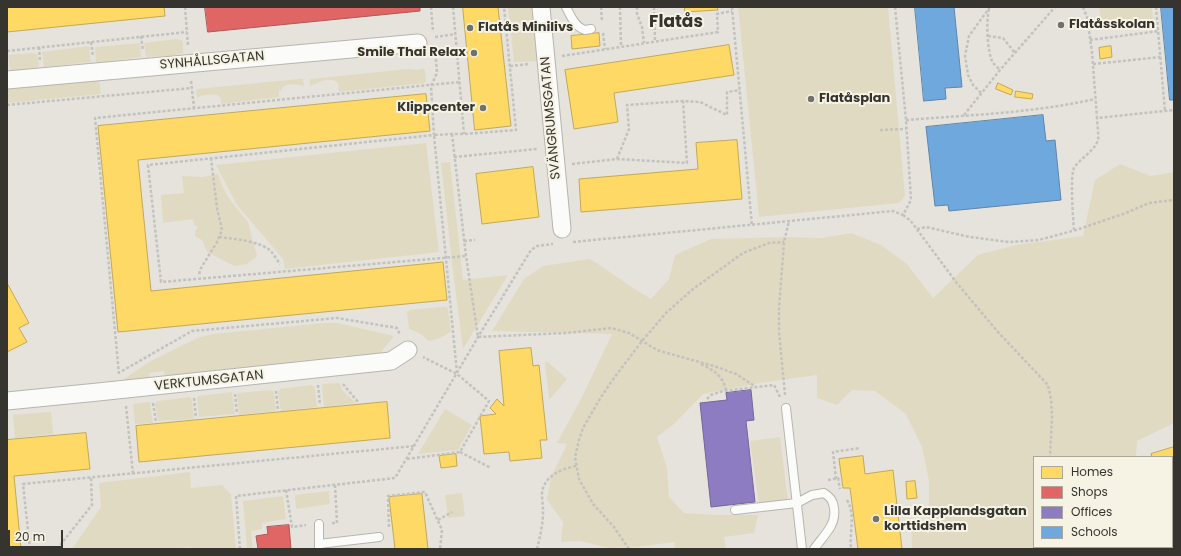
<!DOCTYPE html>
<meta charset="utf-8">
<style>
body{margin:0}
#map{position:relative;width:1181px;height:556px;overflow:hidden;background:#e5e3dc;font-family:Poppins,sans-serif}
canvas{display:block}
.frame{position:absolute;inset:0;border:8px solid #35342f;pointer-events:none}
.legend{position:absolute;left:1033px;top:456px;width:140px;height:92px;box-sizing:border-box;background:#f6f3e5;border:1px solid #a9a79c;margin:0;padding:5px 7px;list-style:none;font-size:12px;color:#35342f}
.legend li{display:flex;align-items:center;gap:8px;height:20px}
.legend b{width:20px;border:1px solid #a9a79c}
.scale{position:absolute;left:8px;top:530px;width:55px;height:18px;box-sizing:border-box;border:2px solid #35342f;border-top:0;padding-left:5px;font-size:12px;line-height:14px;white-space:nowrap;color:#35342f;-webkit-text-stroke:3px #f6f3e5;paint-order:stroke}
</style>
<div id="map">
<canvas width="1181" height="556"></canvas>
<div class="frame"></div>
<ul class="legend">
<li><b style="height:11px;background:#ffd966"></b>Homes</li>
<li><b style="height:11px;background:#e06666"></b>Shops</li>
<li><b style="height:11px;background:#8e7cc3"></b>Offices</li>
<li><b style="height:11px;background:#6fa8dc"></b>Schools</li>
</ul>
<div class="scale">20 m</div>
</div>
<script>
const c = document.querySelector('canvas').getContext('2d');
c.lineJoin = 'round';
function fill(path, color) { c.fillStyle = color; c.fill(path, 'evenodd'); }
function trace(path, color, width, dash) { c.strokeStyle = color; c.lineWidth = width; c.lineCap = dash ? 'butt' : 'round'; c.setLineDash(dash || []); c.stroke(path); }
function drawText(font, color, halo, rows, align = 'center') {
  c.font = font + ' Poppins,sans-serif'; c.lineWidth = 4; c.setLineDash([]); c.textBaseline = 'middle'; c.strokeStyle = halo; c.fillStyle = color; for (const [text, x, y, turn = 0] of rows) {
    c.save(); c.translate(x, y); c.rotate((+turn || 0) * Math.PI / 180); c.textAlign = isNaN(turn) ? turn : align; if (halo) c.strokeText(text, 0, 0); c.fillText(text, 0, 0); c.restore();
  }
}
fill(new Path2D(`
 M508,7H534L539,61L514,62Z
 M738,7H888L905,196L899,203L759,217Z
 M1099,7H1152L1153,22L1102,28Z
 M177,39L181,40L183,42V53L170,56L146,57L144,43Z
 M140,43L141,57L96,63L95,47Z
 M89,46L91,62L44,67L42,52Z
 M32,53L37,54L39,64L37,69C29,70 18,73 10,70L8,55Z
 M423,68L425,71L426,82L424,83L339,92L338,83C329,76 320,82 310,86V79L408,69L418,70Z
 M99,79L101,94L7,103V87Z
 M299,79H303L304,86C297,84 288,83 282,88V90L279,91V97L221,104V99L218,95C211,94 203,94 197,98L196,91L197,89Z
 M426,143L439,252L285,269L283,259L237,205L216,165Z
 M450,162L463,280L508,275L463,349L454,280L441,163Z
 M1120,164L1151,176L1174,172V423L1137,441L1136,457H1034V547H1163V549H912L911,521L929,534V481L922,447L906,414L875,391L852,390L837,405L817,398V375L760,383L703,394L674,424L657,437L667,468L669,497L684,513L716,515H758L754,533L724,537L726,549H675L674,542L637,547L609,548L580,541L561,542L563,522L547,500L551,477L567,444L557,443L582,397L612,334L492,331L524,279L543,266L590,259C611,272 630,287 651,299L669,279L675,255L711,239L784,237L822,238L851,233L881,245L907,264L933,298L978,255L1016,245L1083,236L1095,180Z
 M218,174L223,188L231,201L248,222L252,238L257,255L256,257L247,264L235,266L230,264L207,252L202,240L196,237L195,235V231L198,227L194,225L193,219L163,223L161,195L184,193L182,176L202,177Z
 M441,307H447L448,309L451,331C445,337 437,339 429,341L419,333L409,329L407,312L410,310Z
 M324,323H337L394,336L378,356L348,363L346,355L332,357L328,362L166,380L164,371L149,373L150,382L120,384L123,380L147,363L197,338L213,334Z
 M546,362H548L567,379L550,399L549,398L545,364Z
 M337,383L340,384L343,391L356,403L324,407L322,386L323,384Z
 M311,385L315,387L317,407L281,411L278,393L280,389Z
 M270,390L273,391L274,393L276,411L239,415L237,395L238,393Z
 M232,392L235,414L199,417L197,398L198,396Z
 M189,397L191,398L192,400L194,419L158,421L155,405L156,402L158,401Z
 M148,402H150L153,423L135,424L133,404Z
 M445,409L472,425L458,450L418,454Z
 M48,412H51L53,434L15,438L13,415Z
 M780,437L788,501L759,505L750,441Z
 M190,472L191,488L222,485L231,494L236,549H191V547L167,549H72L101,507L99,483Z
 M329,491L330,504L296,509L295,495Z
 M462,493L465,516L448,518L445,495Z
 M283,496L286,519L262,523V529L251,531L253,549H247L243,501Z`), '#e1dac3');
const homes = new Path2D(`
 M7,7H164L165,16L7,32Z
 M463,7H498L511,126L475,130Z
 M685,7H717L718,10L685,12Z
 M599,33L600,46L572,49L571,36Z
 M729,45L734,75L614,93L618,122L574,129L565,70Z
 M1111,46L1112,57L1100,59L1099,48Z
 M998,83L1013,90L1011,95L996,89Z
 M1016,91L1033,94L1032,99L1015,97Z
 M426,94L430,131L138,160L151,291L443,262L447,300L118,332L98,126Z
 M737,140L742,199L581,212L579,179L698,169L696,143Z
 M533,167L539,217L482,224L476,174Z
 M7,283L29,323L19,328L27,342L7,352Z
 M531,348L533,366L539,365L547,440H540L542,458L510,461L509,452L484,454L480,416L496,414L490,408L497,399L504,406L499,351Z
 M387,402L390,438L139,462L136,426Z
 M86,433L90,469L14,476L21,549H7V440Z
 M1174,447V531L1172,525V457H1152L1151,454Z
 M456,454L457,466L441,468L439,456Z
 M863,456L865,474L893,470L902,549H858L850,488H843L839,459Z
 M915,481L917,498L907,499L906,482Z
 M422,494L428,549H395L389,497Z`);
fill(homes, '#ffd966');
trace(homes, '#c2a856', 1);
const shops = new Path2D(`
 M205,7H420V11L208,32Z
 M289,525L291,549H258L256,536L268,534L267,527Z`);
fill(shops, '#e06666');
trace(shops, '#ad5756', 1);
const offices = new Path2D(`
 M751,390L754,420L746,421L755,502L711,507L700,403L727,400L726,393Z`);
fill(offices, '#8e7cc3');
trace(offices, '#736697', 1);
const schools = new Path2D(`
 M915,7H954L962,87L945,88L946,99L924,101Z
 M1161,7H1174V100H1170Z
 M1043,115L1046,141L1055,140L1061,200L949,211L948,205L935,206L926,127Z`);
fill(schools, '#6fa8dc');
trace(schools, '#5e85a8', 1);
const lane = new Path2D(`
 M566,7C570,15 575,27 585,30C585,30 591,29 591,29
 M786,408L802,549
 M735,510L797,503L812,495L824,493C830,497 833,500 834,508C837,525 823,536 814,549
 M319,524V549
 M319,544L379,537`);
const street = new Path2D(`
 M541,7L562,229
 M7,80L418,43
 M7,401L98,392L391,361L408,350`);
trace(lane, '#b6b5af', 10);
trace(street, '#b6b5af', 19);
trace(new Path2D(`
 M185,7L188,46
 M431,7L433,32
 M453,7L464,134
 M601,7L602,22
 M620,7L621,46
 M637,7V14L642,27L644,43
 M654,7L655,41
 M732,7L752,226
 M1083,7L1087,17L1092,52L1097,118L1174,110
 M1156,7L1165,111
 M989,9C986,22 987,52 993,63C995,65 998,68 1000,70
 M603,33L605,49
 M141,36L143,51
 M988,36L1003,38L1015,53
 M435,37L456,34
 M1090,40L1159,31
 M91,42L93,56
 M39,47L40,61
 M435,49L437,73L431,86L434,135L148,165L161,282L466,256
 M7,51L187,32
 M562,56L718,32L717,14L732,11
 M1093,64L1161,57
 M510,66L529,64
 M191,81L194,108
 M981,93L973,85L968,75L965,56L969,36L990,7
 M7,105L192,88
 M964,115L1000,70L1055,7
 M906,120C969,115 1033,113 1095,99
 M880,130L906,129
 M452,134L466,256L478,337L567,333L611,328L629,333L657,350L667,353L714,366L736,374L756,387
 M454,157L537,149
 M617,159L629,129L627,105L683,101
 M572,164L617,159L687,163L683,101L700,102L727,115V92L740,90
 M903,215L910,220L956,282L997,331L1048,385L1051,399L1052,417L1050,457
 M917,229L926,227L970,237L1009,242L1039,240L1076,230L1126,213L1149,203L1174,200
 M1074,230C1073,219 1070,176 1074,168C1080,158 1094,152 1098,140C1099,134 1097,124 1097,118
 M219,237C234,239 260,241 271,251C274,255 277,260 280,264
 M464,241L475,240
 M573,242L893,211L903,215L911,200L906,120L895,7
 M199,274L201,268L217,242L222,230L217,208L211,158
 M701,364C714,371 723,375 726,391
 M122,371L192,331L337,318L397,328L400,335
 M457,373L434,135L452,134H464L516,130L504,7
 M119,374L95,118L460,82
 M343,384L358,402
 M318,385L320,405
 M276,391L278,410
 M235,394L237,414
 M785,395L779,332V309L784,242L789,221
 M194,398L196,418
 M707,399L711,395L723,391L774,385L780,397
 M153,403L156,422
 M126,406L133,474
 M460,452L491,468
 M407,459L460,452L489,401L457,374L423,357
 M836,479L833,452L860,448
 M828,480L838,478L840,489
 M286,490L292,527L306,525
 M847,500C856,515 849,532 851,549
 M438,520L452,512
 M332,523H337L335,485
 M389,527L388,496L425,492L442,530L440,549
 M1056,547L1057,549
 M30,549L23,484L414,446
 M57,549L92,505L91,478
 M240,549L236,496L395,478L478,337L531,250L537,246L553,244
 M537,549C540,537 543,524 543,512C543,506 542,499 542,493C544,476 561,469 576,466
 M629,549L614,527L593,504L579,479L575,457L579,440L583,428L601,397L614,378L642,341L666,313L693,289L743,253L769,243L784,242`), '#c2c2bf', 2.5, [3, 2]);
trace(lane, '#fbfbfa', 8);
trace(street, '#fbfbfa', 17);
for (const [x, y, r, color] of [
 [1061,25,4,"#73716c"],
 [470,28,4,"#73716c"],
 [474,53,4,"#73716c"],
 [811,99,4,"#73716c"],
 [483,108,4,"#73716c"],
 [876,519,4,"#73716c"]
]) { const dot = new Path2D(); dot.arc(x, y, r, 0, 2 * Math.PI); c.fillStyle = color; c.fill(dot); trace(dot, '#f6f3e5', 1.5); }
drawText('bold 13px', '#35342f', '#f6f3e5', [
 ["Flatåsskolan",1069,25],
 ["Flatås Minilivs",478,28],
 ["Smile Thai Relax",466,53,"right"],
 ["Flatåsplan",819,99],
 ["Klippcenter",475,108,"right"],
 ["Lilla Kapplandsgatan",884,512],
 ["korttidshem",884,527]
], 'left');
drawText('13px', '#35342f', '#f6f3e5', [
 ["SYNHÅLLSGATAN",212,61,-5],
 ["SVÄNGRUMSGATAN",551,118,-95],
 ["VERKTUMSGATAN",209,381,-6]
]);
drawText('bold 17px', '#35342f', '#f6f3e5', [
 ["Flatås",676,23]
]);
</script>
